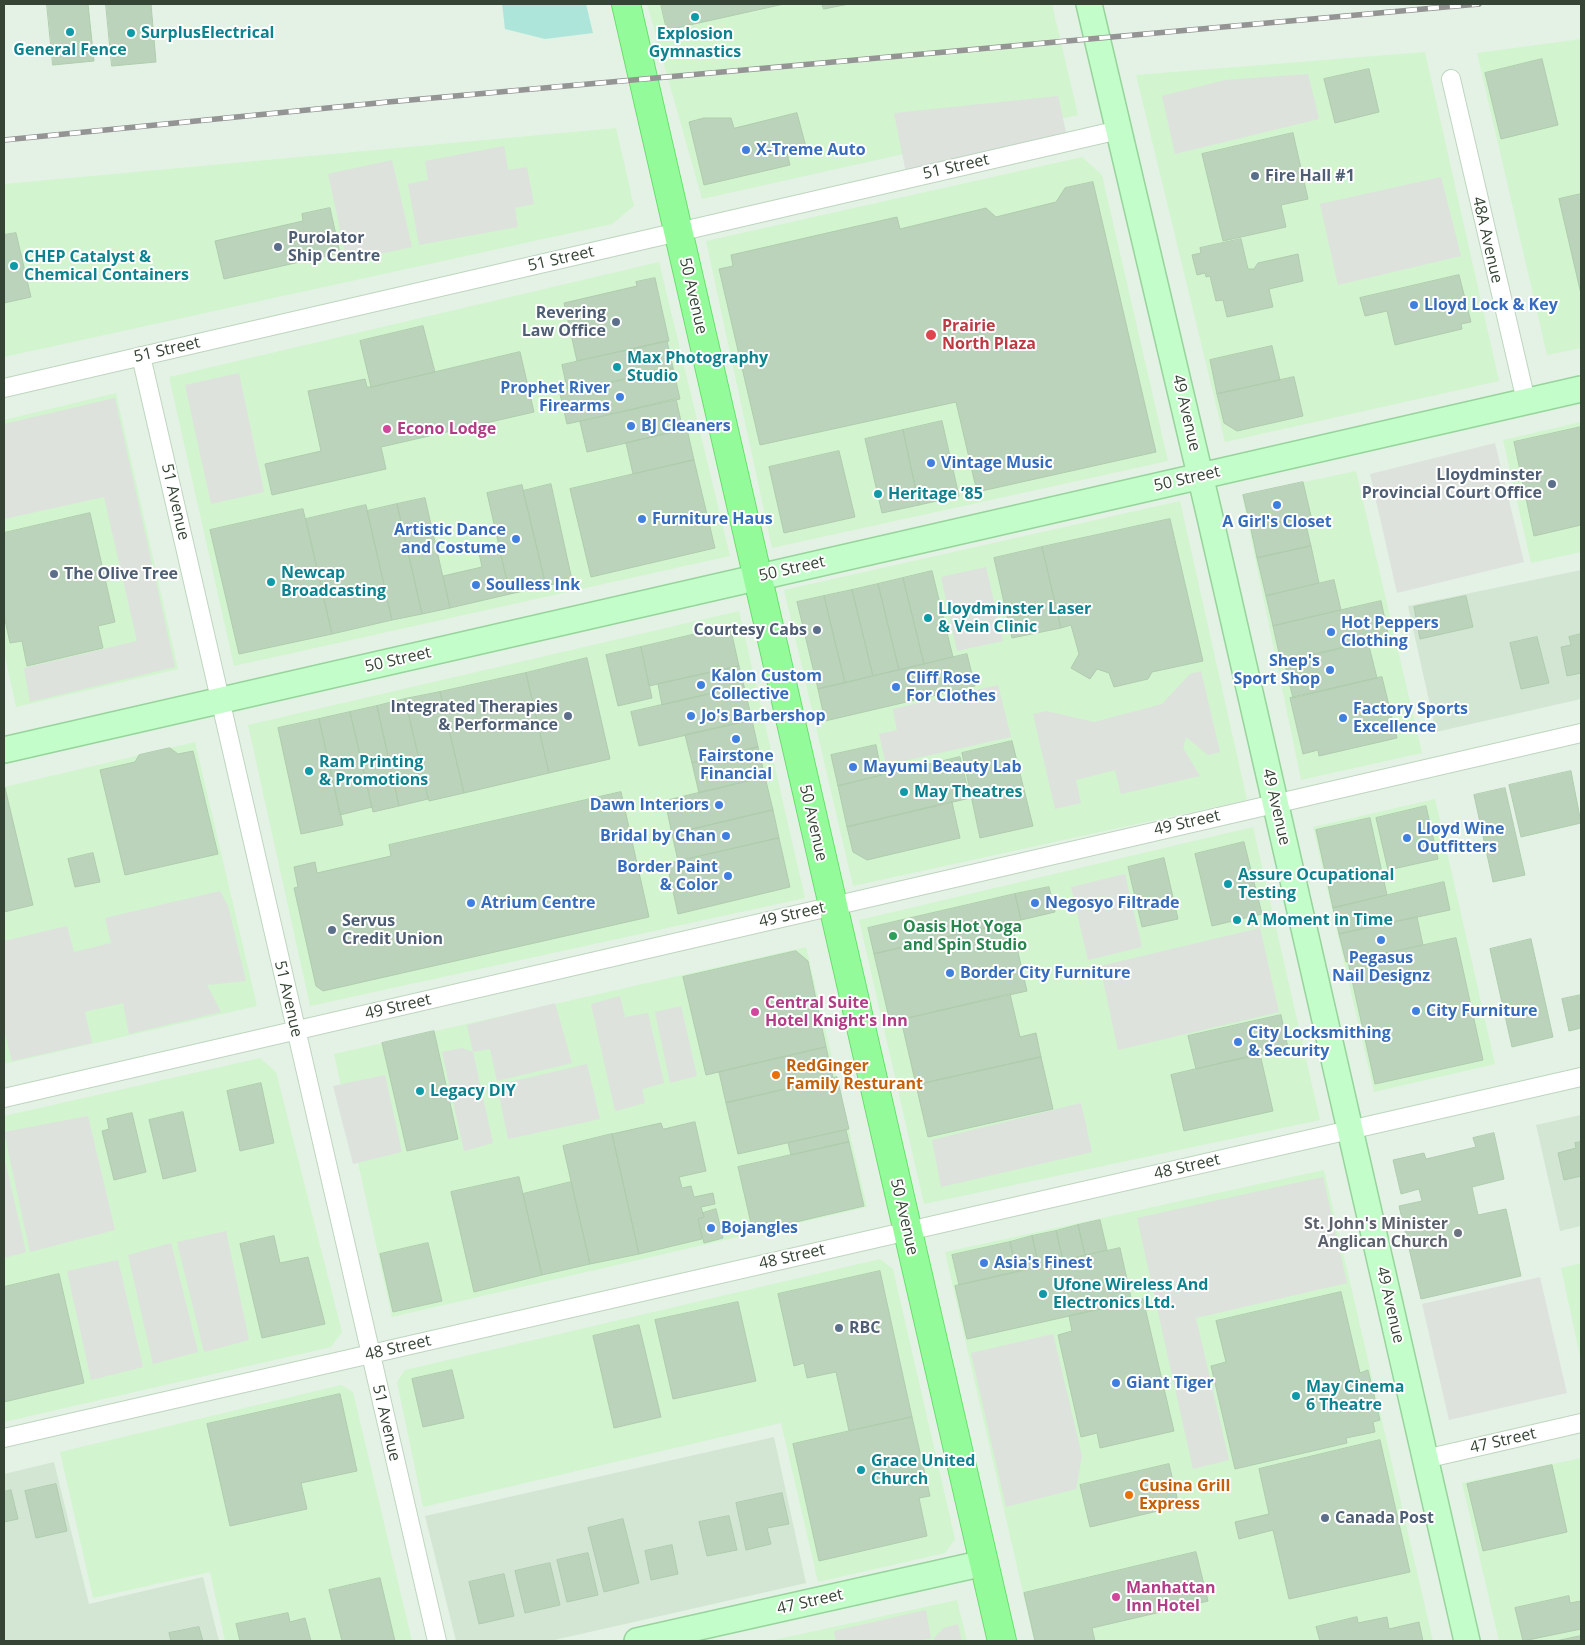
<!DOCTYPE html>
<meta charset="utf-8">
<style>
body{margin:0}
#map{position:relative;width:1585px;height:1645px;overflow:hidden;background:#e4f2e5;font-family:"Open Sans",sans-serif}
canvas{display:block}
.frame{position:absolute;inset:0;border:5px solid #354434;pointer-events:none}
</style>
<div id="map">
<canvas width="1585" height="1645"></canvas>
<div class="frame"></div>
</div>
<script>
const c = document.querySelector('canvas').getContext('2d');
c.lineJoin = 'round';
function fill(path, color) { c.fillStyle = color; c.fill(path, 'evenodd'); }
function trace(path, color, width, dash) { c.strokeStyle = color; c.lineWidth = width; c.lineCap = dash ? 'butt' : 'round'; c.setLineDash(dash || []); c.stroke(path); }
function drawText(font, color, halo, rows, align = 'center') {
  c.font = font + ' "Open Sans",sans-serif'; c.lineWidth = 4; c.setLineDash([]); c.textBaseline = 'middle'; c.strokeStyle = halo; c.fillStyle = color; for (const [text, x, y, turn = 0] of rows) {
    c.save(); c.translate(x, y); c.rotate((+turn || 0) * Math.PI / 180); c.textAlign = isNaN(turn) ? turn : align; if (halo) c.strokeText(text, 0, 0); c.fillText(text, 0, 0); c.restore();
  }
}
fill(new Path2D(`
 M1581,570V699L1436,732L1408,606Z
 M1581,1115V1226L1560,1231L1536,1125Z
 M774,1437L806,1583L550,1641H456L425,1516Z
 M54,1462L89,1604L203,1577L219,1641H4V1474Z`), '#d3e5d3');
fill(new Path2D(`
 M647,4H1052L1078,115L702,199Z
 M1581,39V348L1547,355L1477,53Z
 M1425,52L1499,381L1225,442L1136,75Z
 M616,128L634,206L612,224L4,357V184Z
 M1082,157L1102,175L1168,461L772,548L706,241Z
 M659,262L730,556L234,666L169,377Z
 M116,393L178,669L16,707L4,652V420Z
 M1581,422V552L1531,563L1503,440Z
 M1356,471L1422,753L1301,780L1242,495Z
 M1180,501L1247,800L853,886L784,590Z
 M739,611L805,898L310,1006L248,725Z
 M195,742L257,1006L4,1064V787Z
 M1435,799L1495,1064L1374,1092L1313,827Z
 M1253,827L1320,1120L924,1204L859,920Z
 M806,947L867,1207L392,1317L334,1054Z
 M260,1058L276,1072L342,1332L331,1347L4,1422V1116Z
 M1324,1170L1433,1641H1034L945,1252Z
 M880,1259L893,1269L955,1539L945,1553L818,1582L781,1423L423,1507L397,1382L405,1370Z
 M1581,1263V1361L1561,1268Z
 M341,1385L353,1392L412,1641H225L210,1572L93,1598L60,1452Z
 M1581,1458V1641H1499L1462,1483Z
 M957,1600L967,1641H769Z`), '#d2f4cf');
fill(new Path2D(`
 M502,4H586L593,33L545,39L505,29Z`), '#aee5da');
fill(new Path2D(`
 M1308,74L1319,119L1175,154L1162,96L1225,80Z
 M1058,96L1068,141L907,178L894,113Z
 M504,146L508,170L527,167L534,204L515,208L518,227L419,245L408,184L428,180L425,161Z
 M392,160L412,247L347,261L328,174Z
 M1441,177L1461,256L1338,285L1320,204Z
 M239,373L264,492L211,504L185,385Z
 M115,398L175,667L30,702L24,668L137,641L104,497L4,519V424Z
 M1495,443L1524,562L1397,593L1370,474Z
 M986,567L1003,641L957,651L941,577Z
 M1201,671L1220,752L1208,755L1186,737L1183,748L1200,776L1121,794L1115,770L1076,780L1081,803L1055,809L1033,714L1046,711L1094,722L1162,704L1190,674Z
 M998,685L1011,737L886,765L879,734L897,730L893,709Z
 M1125,874L1142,947L1088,960L1071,887Z
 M220,891L228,906L246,981L207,985L221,1012L129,1034L123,1003L85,1012L92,1043L12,1061L4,1030V941L67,926L74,952L111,943L105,918Z
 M1260,928L1279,1012L1118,1050L1100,966Z
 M620,996L625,1017L648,1013L664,1083L642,1089L645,1103L615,1111L591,1004Z
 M555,1003L572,1063L497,1081L490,1049L473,1052L493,1143L464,1151L442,1052L462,1048L473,1052L467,1025Z
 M681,1006L697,1076L670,1083L655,1012Z
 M587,1064L600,1119L508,1139L497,1085Z
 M385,1075L402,1152L353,1164L333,1086Z
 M1081,1103L1092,1152L941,1187L932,1140Z
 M88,1116L115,1230L30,1252L4,1132Z
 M4,1156L26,1252L4,1258Z
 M1323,1177L1347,1283L1196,1318L1229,1460L1193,1469L1137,1218Z
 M226,1231L249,1340L204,1352L177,1242Z
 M171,1243L198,1352L153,1364L128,1255Z
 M118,1260L143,1367L91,1380L67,1271Z
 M1540,1277L1567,1393L1449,1420L1422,1304Z
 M1053,1334L1082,1456L1076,1489L1006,1507L971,1353Z
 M926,1610L931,1638L919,1641H836L834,1631Z
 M958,1624L962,1641H935L934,1638L944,1628Z`), '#dde2dd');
const building = new Path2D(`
 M47,4H88L94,61L53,65Z
 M106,4H151L156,62L112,66Z
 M661,4H784L667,30Z
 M822,4H849L824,9Z
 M1542,59L1558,125L1501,139L1485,73Z
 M1369,69L1379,112L1335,123L1324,79Z
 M797,113L806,147L787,153L790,165L704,185L689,122L704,118H731L734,128Z
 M1293,133L1308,199L1281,205L1286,227L1223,241L1202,154Z
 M1093,182L1156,452L977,492L956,402L760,445L719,269L733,266L731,255L897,217L900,229L986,208L996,217L1056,202L1065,188Z
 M1581,194V294L1559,199Z
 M330,208L340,253L224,279L215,241L303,221L302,214Z
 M16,233L31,297L4,303V235Z
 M1241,239L1248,269H1254L1258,263L1298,254L1303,281L1269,289L1273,307L1227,317L1223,300L1216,301L1210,276L1206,277L1205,273L1197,275L1192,255L1201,253L1200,248Z
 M1459,275L1471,322L1461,324L1462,329L1395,345L1387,311L1365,316L1360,298Z
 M655,278L669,341L577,361L564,303L637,286L636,282Z
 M423,326L435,372L371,387L360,341Z
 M667,341L673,368L568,393L562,365Z
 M1272,346L1280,380L1217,394L1210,360Z
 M520,352L534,412L381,447L386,469L272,495L265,464L321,451L308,391L365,379L367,387H371Z
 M673,368L680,399L567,424L560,394Z
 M1294,377L1303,416L1237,431L1224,423L1217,394Z
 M676,399L683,430L587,452L580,422Z
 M942,421L959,496L919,505L903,430Z
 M1581,427V525L1534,536L1514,442Z
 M687,429L694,460L633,474L626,443Z
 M903,430L919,505L882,513L865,439Z
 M839,451L855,517L784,533L769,467Z
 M694,460L715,548L591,577L570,489Z
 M1303,482L1311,516L1251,529L1243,495Z
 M551,484L572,580L546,586L523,491Z
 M522,485L546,586L510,594L487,493Z
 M425,498L450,608L422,614L397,504Z
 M397,504L422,614L392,620L367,511Z
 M366,505L392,620L332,634L306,519Z
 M303,509L332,634L239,654L210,530Z
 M90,513L115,622L98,626L103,648L27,666L22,641L10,643L4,615V533Z
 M1304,517L1311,546L1257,558L1251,529Z
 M1170,519L1203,661L1152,672L1148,679L1114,687L1109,673L1097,669L1090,679L1071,668L1079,654L1071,625L1061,628L1042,547Z
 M1311,546L1319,583L1266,596L1257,558Z
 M1042,547L1061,628L1012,638L994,558Z
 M499,548L510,594L450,608L443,576L482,567L479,553Z
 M932,571L953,657L924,664L903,578Z
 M903,578L924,664L899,670L878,584Z
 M1334,580L1341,610L1273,626L1266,596Z
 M878,584L899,670L873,676L852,590Z
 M852,590L873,676L845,683L824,596Z
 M824,596L845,683L818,689L797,602Z
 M1466,596L1473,627L1420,639L1414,607Z
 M1381,601L1389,638L1281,662L1273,626Z
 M730,626L739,666L649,686L641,647Z
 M1581,634V673L1567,676L1561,647L1571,645L1569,637Z
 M1537,637L1549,683L1521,689L1510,643Z
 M1368,642L1377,678L1293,698L1284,661Z
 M641,647L652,698L618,706L606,655Z
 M967,654L975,686L825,721L818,689Z
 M587,658L610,759L549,773L526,673Z
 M739,666L744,686L662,705L658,684Z
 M526,673L549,773L464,793L440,692Z
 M1382,677L1397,738L1319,756L1318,750L1303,754L1290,698Z
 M744,686L752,720L639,746L631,712Z
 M440,692L464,793L429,801L405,699Z
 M405,699L428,799L399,806L377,706Z
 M377,706L399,806L373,812L350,712Z
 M350,712L372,807L340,815L319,719Z
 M319,719L343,825L301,834L278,728Z
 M752,720L758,747L692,763L685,735Z
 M1012,741L1033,826L980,838L962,753Z
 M876,745L882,775L838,786L831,755Z
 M758,747L765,777L699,793L692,763Z
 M170,748L178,754L193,751L218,854L125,875L100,770L135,762L139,755Z
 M960,757L970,798L847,827L838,786Z
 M1571,771L1581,823L1521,837L1509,785Z
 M765,777L773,810L672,834L665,801Z
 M5,788L33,905L4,912V789Z
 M1505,788L1525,875L1493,882L1474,795Z
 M621,792L649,917L323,991L316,986L294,888L298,887L294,867L315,862L317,873L391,856L389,845Z
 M952,802L960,838L867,860L853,852L847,827Z
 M1426,806L1438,859L1388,870L1376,818Z
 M773,810L779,838L678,861L672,834Z
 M1370,818L1387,895L1333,908L1316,830Z
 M779,838L790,887L678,914L667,864Z
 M1244,842L1262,914L1212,926L1195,854Z
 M93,853L100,882L75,887L68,859Z
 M1164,858L1178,919L1142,927L1128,867Z
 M1444,882L1450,910L1339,934L1333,908Z
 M1049,887L1055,912L1021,920L1015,894Z
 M1015,894L1021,920L874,954L868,928Z
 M1417,917L1423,945L1346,962L1339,934Z
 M1011,922L1027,991L890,1022L874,954Z
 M1456,938L1483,1060L1375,1084L1348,962Z
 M1531,939L1553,1037L1512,1047L1490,949Z
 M796,951L808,961L826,1047L706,1075L683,977Z
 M1010,994L1020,1037L1036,1033L1041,1057L916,1085L901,1020Z
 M1581,995V1028L1569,1031L1562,999Z
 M1281,1015L1288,1048L1196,1069L1188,1036Z
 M434,1031L458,1139L407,1151L382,1043Z
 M826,1047L833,1078L726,1103L719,1072Z
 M1260,1054L1273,1111L1184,1131L1171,1075Z
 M1041,1057L1053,1109L928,1137L916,1085Z
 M837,1077L849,1129L738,1154L726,1103Z
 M261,1083L274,1143L240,1151L227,1091Z
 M183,1112L196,1171L163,1179L149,1120Z
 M132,1113L146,1172L114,1180L102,1131L109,1129L107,1119Z
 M695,1122L706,1171L679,1177L682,1188L691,1186L694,1197L713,1193L715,1204L701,1207L704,1217L698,1219L702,1239L639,1254L612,1134L661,1123L663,1129Z
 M846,1130L849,1142L791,1155L788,1143Z
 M1494,1133L1504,1179L1472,1187L1478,1215L1506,1209L1521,1276L1421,1299L1399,1206L1422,1201L1419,1189L1401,1194L1393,1160L1424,1153L1426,1159L1476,1147L1473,1138Z
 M612,1134L639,1254L590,1264L563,1146Z
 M849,1142L864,1206L753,1232L738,1167Z
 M1581,1142V1176L1564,1180L1558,1153L1576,1148L1575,1143Z
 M519,1177L542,1275L474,1292L451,1192Z
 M571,1182L590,1264L542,1275L523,1194Z
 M716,1209L723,1238L704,1243L698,1219L704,1217L703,1213Z
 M1100,1220L1107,1250L1085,1255L1078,1225Z
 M1078,1225L1085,1255L1063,1260L1056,1231Z
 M1056,1231L1063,1260L1039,1266L1032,1236Z
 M274,1236L280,1263L308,1257L325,1324L262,1338L240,1244Z
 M1032,1236L1039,1266L1017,1272L1010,1242Z
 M1010,1242L1017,1272L959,1285L952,1255Z
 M428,1243L442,1301L393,1312L380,1254Z
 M1120,1248L1132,1302L967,1339L955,1286Z
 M880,1271L912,1417L849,1431L836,1372L807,1378L804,1363L794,1366L778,1294Z
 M59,1274L84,1383L4,1402V1287Z
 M1341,1292L1360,1373L1368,1370L1380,1420L1373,1422L1375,1432L1346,1438L1347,1443L1235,1469L1211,1366L1226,1362L1216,1321Z
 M1143,1299L1174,1431L1100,1448L1097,1433L1081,1437L1058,1335L1072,1331L1069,1316Z
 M738,1302L756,1381L673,1399L655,1320Z
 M639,1325L661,1417L614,1428L593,1336Z
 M452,1370L464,1418L423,1427L412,1379Z
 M340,1394L357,1471L301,1483L307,1509L230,1526L207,1424Z
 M912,1417L930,1496L919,1498L927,1536L819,1561L793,1444Z
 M1380,1440L1410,1572L1289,1599L1273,1530L1239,1539L1235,1522L1269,1514L1259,1469Z
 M1169,1464L1179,1506L1090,1527L1080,1485Z
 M1552,1465L1567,1532L1483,1551L1467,1484Z
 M56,1484L67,1531L36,1538L25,1491Z
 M11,1490L18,1519L4,1522V1492Z
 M782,1493L789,1524L767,1528L771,1544L746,1550L736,1503Z
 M729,1516L737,1550L707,1556L699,1522Z
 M623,1519L639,1583L604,1592L588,1528Z
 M672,1545L678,1574L651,1580L645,1551Z
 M1196,1552L1208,1601L1092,1628L1095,1641H1035L1024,1593Z
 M588,1553L598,1595L567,1602L557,1560Z
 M550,1563L560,1605L525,1613L515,1571Z
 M504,1574L514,1616L479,1624L469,1582Z
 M380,1578L395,1641H342L329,1590Z
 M1569,1596L1570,1603L1581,1601V1629L1523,1641L1515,1608Z
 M288,1613L290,1622L305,1618L311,1641H240L236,1624Z
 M1357,1617L1358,1623L1387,1617L1389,1629L1419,1622L1423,1641H1320L1316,1627Z
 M199,1627L203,1641H171L169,1633Z
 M1581,1636V1641H1556Z`);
fill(building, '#bbd3ba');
trace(building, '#afcdae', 1);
const street = new Path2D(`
 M1451,79L1526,401
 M141,356L437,1641
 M4,388L1119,130
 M4,1098L1581,733
 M4,1438L1581,1077
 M1425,1459L1581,1423`);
const secondary = new Path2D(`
 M1089,4L1209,513L1467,1641
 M4,750L1581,389
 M637,1641L984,1563`);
const primary = new Path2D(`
 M626,4L1002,1641`);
trace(street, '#bed5bf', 20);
trace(secondary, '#97d49c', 28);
trace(primary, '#65df6a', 30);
trace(street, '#fff', 18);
trace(secondary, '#c3fdc9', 25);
trace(primary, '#94fb9a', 28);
const rail = new Path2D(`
 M4,140L388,102L1479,4`);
trace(rail, '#949494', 5.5);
trace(rail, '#fff', 4, [11]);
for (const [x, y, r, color] of [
 [695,17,5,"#0f9aa8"],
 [70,32,5,"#0f9aa8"],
 [131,33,5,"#0f9aa8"],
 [746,150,5,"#3f7fe0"],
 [1255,176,5,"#5c6f8a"],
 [278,247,5,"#5c6f8a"],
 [14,266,5,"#0f9aa8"],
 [1414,305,5,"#3f7fe0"],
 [616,322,5,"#5c6f8a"],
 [931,335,6,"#e0444e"],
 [617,367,5,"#0f9aa8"],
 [620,397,5,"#3f7fe0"],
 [631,426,5,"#3f7fe0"],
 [387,429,5,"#d1479c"],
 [931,463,5,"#3f7fe0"],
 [1552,484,5,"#5c6f8a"],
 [878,494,5,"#0f9aa8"],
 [1277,505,5,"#3f7fe0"],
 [642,519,5,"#3f7fe0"],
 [516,539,5,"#3f7fe0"],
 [54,574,5,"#5c6f8a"],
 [271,582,5,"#0f9aa8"],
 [476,585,5,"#3f7fe0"],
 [928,618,5,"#0f9aa8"],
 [817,630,5,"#5c6f8a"],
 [1331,632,5,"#3f7fe0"],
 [1330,670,5,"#3f7fe0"],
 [701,685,5,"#3f7fe0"],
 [896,687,5,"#3f7fe0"],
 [568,716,5,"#5c6f8a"],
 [691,716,5,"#3f7fe0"],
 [1343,718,5,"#3f7fe0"],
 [736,739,5,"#3f7fe0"],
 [853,767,5,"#3f7fe0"],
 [309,771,5,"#0f9aa8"],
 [904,792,5,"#0f9aa8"],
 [719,805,5,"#3f7fe0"],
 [726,836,5,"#3f7fe0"],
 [1407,838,5,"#3f7fe0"],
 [728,876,5,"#3f7fe0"],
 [1228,884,5,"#0f9aa8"],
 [471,903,5,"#3f7fe0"],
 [1035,903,5,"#3f7fe0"],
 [1237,920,5,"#0f9aa8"],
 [332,930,5,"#5c6f8a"],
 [893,936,5,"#2e9e5b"],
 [1381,940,5,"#3f7fe0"],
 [950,973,5,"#3f7fe0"],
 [1416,1011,5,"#3f7fe0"],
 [755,1012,5,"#d1479c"],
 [1238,1042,5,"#3f7fe0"],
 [776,1075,5,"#e8710a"],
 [420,1091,5,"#0f9aa8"],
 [711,1228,5,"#3f7fe0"],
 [1458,1233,5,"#6b7280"],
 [984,1263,5,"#3f7fe0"],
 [1043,1294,5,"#0f9aa8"],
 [839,1328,5,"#5c6f8a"],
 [1116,1383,5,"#3f7fe0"],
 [1296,1396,5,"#0f9aa8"],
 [861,1470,5,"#0f9aa8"],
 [1129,1495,5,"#e8710a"],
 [1325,1518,5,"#5c6f8a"],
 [1116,1597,5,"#d1479c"]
]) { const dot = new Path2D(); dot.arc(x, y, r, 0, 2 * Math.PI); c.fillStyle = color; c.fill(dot); trace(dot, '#fff', 2); }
drawText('bold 16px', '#0d838f', '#fff', [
 ["SurplusElectrical",141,33],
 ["Explosion",695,34,"center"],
 ["Gymnastics",695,52,"center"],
 ["General Fence",70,50,"center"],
 ["CHEP Catalyst &",24,257],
 ["Chemical Containers",24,275],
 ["Max Photography",627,358],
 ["Studio",627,376],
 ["Heritage ’85",888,494],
 ["Newcap",281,573],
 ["Broadcasting",281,591],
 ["Lloydminster Laser",938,609],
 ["& Vein Clinic",938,627],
 ["Ram Printing",319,762],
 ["& Promotions",319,780],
 ["May Theatres",914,792],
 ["Assure Ocupational",1238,875],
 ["Testing",1238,893],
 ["A Moment in Time",1247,920],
 ["Legacy DIY",430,1091],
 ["Ufone Wireless And",1053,1285],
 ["Electronics Ltd.",1053,1303],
 ["May Cinema",1306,1387],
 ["6 Theatre",1306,1405],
 ["Grace United",871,1461],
 ["Church",871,1479]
], 'left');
drawText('bold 16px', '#366cbe', '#fff', [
 ["X-Treme Auto",756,150],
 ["Lloyd Lock & Key",1424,305],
 ["Prophet River",610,388,"right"],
 ["Firearms",610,406,"right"],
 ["BJ Cleaners",641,426],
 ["Vintage Music",941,463],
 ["Furniture Haus",652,519],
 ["A Girl's Closet",1277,522,"center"],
 ["Artistic Dance",506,530,"right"],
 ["and Costume",506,548,"right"],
 ["Soulless Ink",486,585],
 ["Hot Peppers",1341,623],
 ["Clothing",1341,641],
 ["Shep's",1320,661,"right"],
 ["Sport Shop",1320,679,"right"],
 ["Kalon Custom",711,676],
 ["Collective",711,694],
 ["Cliff Rose",906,678],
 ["For Clothes",906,696],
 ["Factory Sports",1353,709],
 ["Excellence",1353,727],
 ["Jo's Barbershop",701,716],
 ["Fairstone",736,756,"center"],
 ["Financial",736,774,"center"],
 ["Mayumi Beauty Lab",863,767],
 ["Dawn Interiors",709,805,"right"],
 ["Lloyd Wine",1417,829],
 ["Outfitters",1417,847],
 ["Bridal by Chan",716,836,"right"],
 ["Border Paint",718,867,"right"],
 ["& Color",718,885,"right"],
 ["Atrium Centre",481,903],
 ["Negosyo Filtrade",1045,903],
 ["Pegasus",1381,958,"center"],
 ["Nail Designz",1381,976,"center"],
 ["Border City Furniture",960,973],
 ["City Furniture",1426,1011],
 ["City Locksmithing",1248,1033],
 ["& Security",1248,1051],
 ["Bojangles",721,1228],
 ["Asia's Finest",994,1263],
 ["Giant Tiger",1126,1383]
], 'left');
drawText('16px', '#354434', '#fff', [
 ["51 Street",956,167,-13],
 ["48A Avenue",1487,240,77],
 ["51 Street",561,259,-13],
 ["50 Avenue",693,296,77],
 ["51 Street",167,350,-13],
 ["49 Avenue",1186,413,77],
 ["50 Street",1187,479,-13],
 ["51 Avenue",175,502,77],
 ["50 Street",792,569,-13],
 ["50 Street",398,660,-13],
 ["49 Avenue",1276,807,77],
 ["50 Avenue",813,823,77],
 ["49 Street",1187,823,-13],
 ["49 Street",792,915,-13],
 ["51 Avenue",288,999,77],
 ["49 Street",398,1007,-13],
 ["48 Street",1187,1167,-13],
 ["50 Avenue",904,1217,77],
 ["48 Street",792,1257,-13],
 ["49 Avenue",1390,1305,77],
 ["48 Street",398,1348,-13],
 ["51 Avenue",386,1423,77],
 ["47 Street",1503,1441,-13],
 ["47 Street",810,1602,-13]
]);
drawText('bold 16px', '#4e5e75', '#fff', [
 ["Fire Hall #1",1265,176],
 ["Purolator",288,238],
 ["Ship Centre",288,256],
 ["Revering",606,313,"right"],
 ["Law Office",606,331,"right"],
 ["Lloydminster",1542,475,"right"],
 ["Provincial Court Office",1542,493,"right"],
 ["The Olive Tree",64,574],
 ["Courtesy Cabs",807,630,"right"],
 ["Integrated Therapies",558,707,"right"],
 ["& Performance",558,725,"right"],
 ["Servus",342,921],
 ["Credit Union",342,939],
 ["RBC",849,1328],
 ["Canada Post",1335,1518]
], 'left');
drawText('bold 16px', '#be3a42', '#fff', [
 ["Prairie",942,326],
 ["North Plaza",942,344]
], 'left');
drawText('bold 16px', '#b23c85', '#fff', [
 ["Econo Lodge",397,429],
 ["Central Suite",765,1003],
 ["Hotel Knight's Inn",765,1021],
 ["Manhattan",1126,1588],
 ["Inn Hotel",1126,1606]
], 'left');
drawText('bold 16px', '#27864d', '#fff', [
 ["Oasis Hot Yoga",903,927],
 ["and Spin Studio",903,945]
], 'left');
drawText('bold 16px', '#c56008', '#fff', [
 ["RedGinger",786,1066],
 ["Family Resturant",786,1084],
 ["Cusina Grill",1139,1486],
 ["Express",1139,1504]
], 'left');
drawText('bold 16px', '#5b616d', '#fff', [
 ["St. John's Minister",1448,1224],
 ["Anglican Church",1448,1242]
], 'right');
</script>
